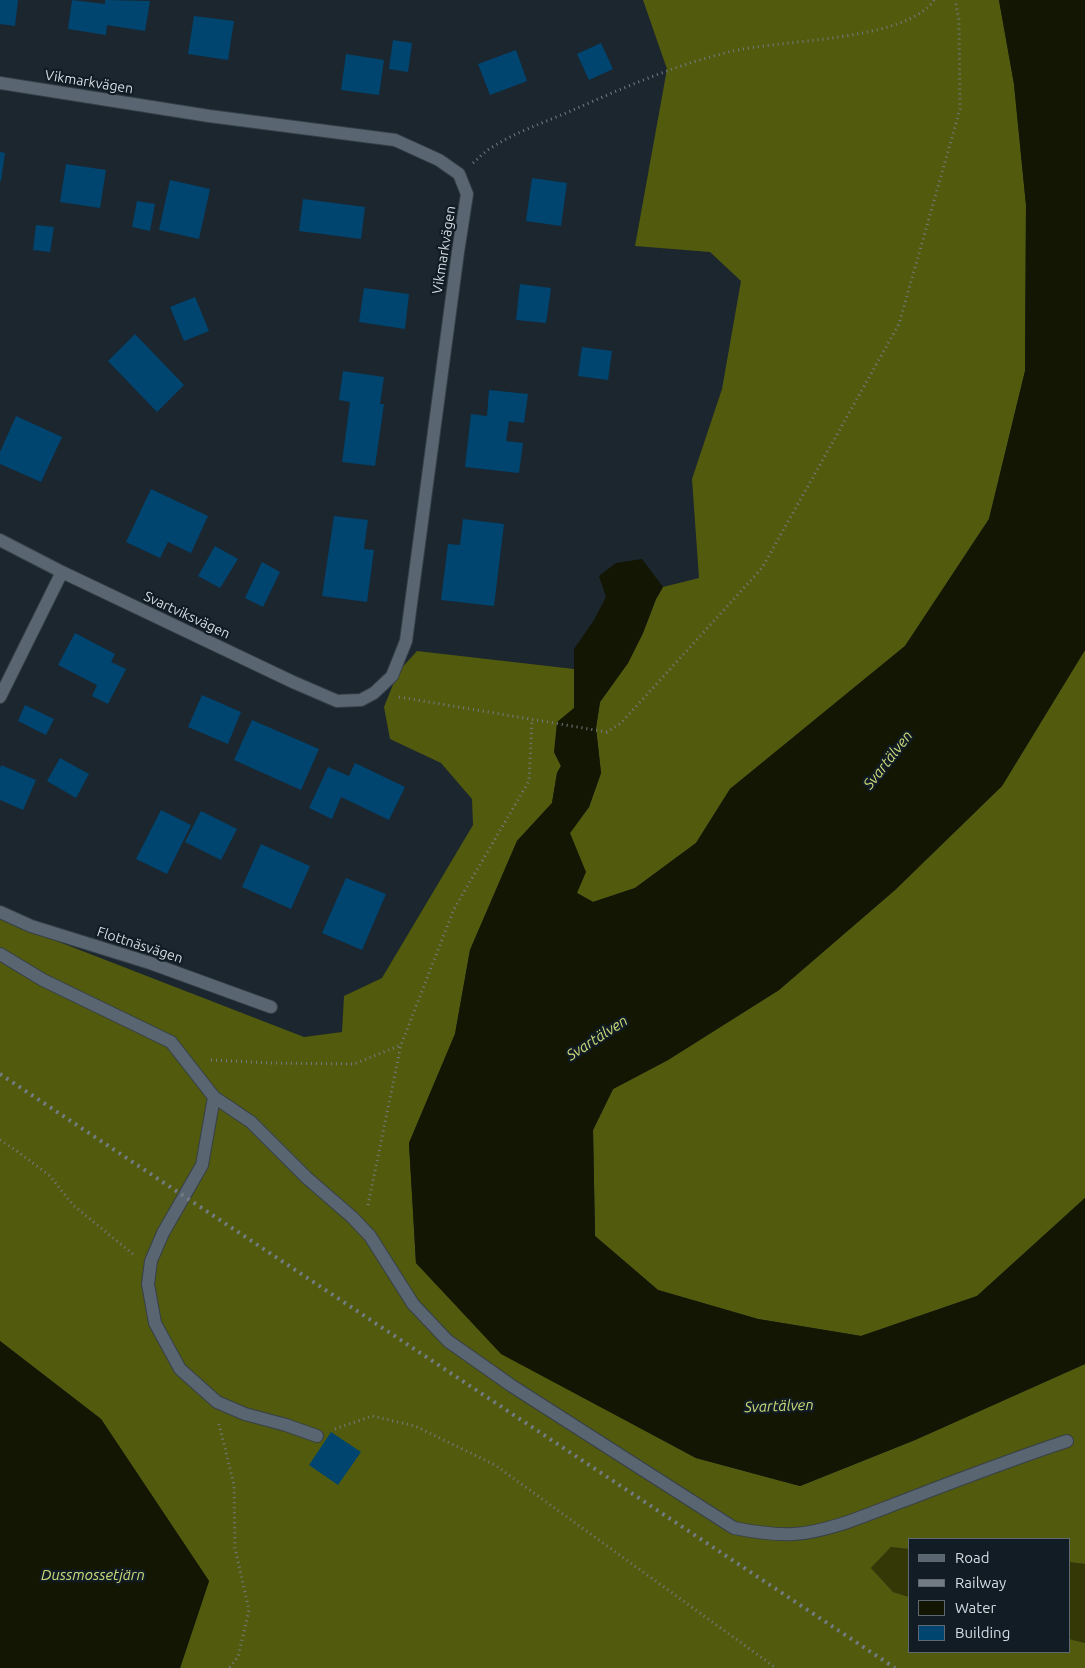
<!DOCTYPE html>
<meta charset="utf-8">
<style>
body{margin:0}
#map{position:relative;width:1085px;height:1668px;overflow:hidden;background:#1b262f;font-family:Ubuntu,sans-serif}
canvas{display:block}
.legend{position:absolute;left:908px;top:1538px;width:162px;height:115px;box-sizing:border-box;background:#111c25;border:1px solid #5f6971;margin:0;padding:6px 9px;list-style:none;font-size:15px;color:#d5dde3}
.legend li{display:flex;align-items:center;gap:10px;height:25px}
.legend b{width:25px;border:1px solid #5f6971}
</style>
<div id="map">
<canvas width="1085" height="1668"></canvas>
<ul class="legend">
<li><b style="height:6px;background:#596571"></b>Road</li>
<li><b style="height:6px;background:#737c84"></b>Railway</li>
<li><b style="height:14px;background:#131602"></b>Water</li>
<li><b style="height:14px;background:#004570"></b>Building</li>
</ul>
</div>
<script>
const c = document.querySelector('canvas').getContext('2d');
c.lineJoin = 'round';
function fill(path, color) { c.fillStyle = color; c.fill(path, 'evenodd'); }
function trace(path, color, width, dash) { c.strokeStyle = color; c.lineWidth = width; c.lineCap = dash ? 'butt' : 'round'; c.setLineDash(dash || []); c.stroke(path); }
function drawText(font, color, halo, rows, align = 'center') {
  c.font = font + ' Ubuntu,sans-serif'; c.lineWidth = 4.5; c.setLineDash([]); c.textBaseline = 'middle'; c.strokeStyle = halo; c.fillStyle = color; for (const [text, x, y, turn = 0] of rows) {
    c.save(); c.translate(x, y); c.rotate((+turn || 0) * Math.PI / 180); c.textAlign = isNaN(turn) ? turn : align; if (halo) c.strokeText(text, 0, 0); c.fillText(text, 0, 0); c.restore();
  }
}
fill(new Path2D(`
 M891,1547L909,1549V1597L893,1592L871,1568Z
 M1069,1562L1085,1564V1643L1069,1639Z`), '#333806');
fill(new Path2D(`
 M643,0H999L1014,84L1026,205L1025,371L989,519L905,646L730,789L696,843L635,888L593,902L577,893L570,833L589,807L601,773L596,728L600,702L628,663L643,633L656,599L663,587L699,578L692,479L722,389L741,281L710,252L635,246L667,69Z
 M1085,650V1198L977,1296L861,1336L758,1319L658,1290L595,1236L593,1130L613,1089L668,1060L779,990L895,890L1002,786Z
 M417,651L574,669V708L554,752L561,766L557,773L552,803L517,841L470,950L455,1034L409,1143L416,1263L502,1354L696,1458L800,1486L915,1440L1085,1364V1564L1069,1562V1539H909V1549L891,1547L871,1568L893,1592L909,1597V1652H1069V1639L1085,1643V1668H180L209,1581L101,1419L0,1341V919L304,1037L342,1032L344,996L382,978L473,825L472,799L441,763L390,739L384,707L398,672Z`), '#525a0d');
fill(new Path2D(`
 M999,0H1085V650L1002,786L895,890L779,990L668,1060L613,1089L593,1130L595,1236L658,1290L758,1319L861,1336L977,1296L1085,1198V1364L915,1440L800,1486L696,1458L501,1354L416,1263L409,1143L455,1034L470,950L517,841L552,803L557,773L561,766L554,752L557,722L574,708V649L594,620L606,597L599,576L616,563L642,559L663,587L656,599L643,633L628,663L600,702L596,728L601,773L589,807L570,833L586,872L577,893L593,902L635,888L696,843L730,789L905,646L989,519L1025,371L1026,205L1014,84Z
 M0,1341L101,1419L209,1581L180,1668H0Z`), '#131602');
fill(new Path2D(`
 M0,0H18L15,26L0,24Z
 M72,0L105,4V0L150,1L145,31L107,25L106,35L68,29Z
 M194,16L234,21L228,60L188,54Z
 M393,40L412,43L408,72L389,69Z
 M601,43L613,69L589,80L577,54Z
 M516,50L527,81L490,95L478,64Z
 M346,54L384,60L379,95L341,90Z
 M0,152L5,153L1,181H0Z
 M66,164L106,170L100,208L60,202Z
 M532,178L567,183L561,226L526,221Z
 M170,180L210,189L199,239L159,230Z
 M303,199L365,207L361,239L299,231Z
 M137,201L155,204L150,231L132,227Z
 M36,225L54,227L50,252L33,250Z
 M520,284L551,288L546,323L516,320Z
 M364,288L409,294L405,329L359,322Z
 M195,297L209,331L184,341L170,307Z
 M135,334L184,385L157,412L108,361Z
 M582,347L612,351L608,380L578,376Z
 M343,371L384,377L380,404H384L375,466L342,462L350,402L339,400Z
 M489,390L528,394L524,423L509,421L506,441L523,443L519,473L465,467L471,414L487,416Z
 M16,416L62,437L41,482L0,464V452Z
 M151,489L208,516L191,553L168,542L160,558L126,542Z
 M334,516L368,520L364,549L374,550L367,602L322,596Z
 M463,519L504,524L494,606L441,600L448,544L460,545Z
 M215,546L238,559L220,588L198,576Z
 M262,562L280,572L263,607L245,598Z
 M75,633L115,654L111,662L126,669L108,704L92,696L97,685L58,665Z
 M202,695L241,712L228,744L188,727Z
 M25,705L54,719L46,735L18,721Z
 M252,720L319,749L301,790L234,760Z
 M60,758L89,774L76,798L47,781Z
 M355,763L405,787L389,820L341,797L332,819L309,808L328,767L349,776Z
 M1,765L36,780L23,810L0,800V769Z
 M161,810L191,825L167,874L136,859Z
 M201,811L237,829L221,860L185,842Z
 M261,844L310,866L291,909L242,887Z
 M346,878L386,894L362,950L322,933Z
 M331,1432L361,1452L338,1485L309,1465Z`), '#004570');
const minor = new Path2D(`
 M0,83L209,116L395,140L439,160L459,174L467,194L458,252L406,641L392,676L374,693L361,700L337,701L293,682L62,572L0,540
 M0,697L62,572
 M0,912L31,926L150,963L271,1007
 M0,954L43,980L171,1042L214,1097L251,1122L307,1178L352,1217L370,1236L413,1304L448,1341L512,1386L734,1528C754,1532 774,1535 794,1534C829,1532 871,1513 903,1501C958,1480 1012,1459 1067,1441
 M214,1097L202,1165L163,1233L151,1261L148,1284L155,1323L180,1369L217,1402L245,1414L286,1425L317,1436`);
trace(minor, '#374048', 14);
trace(new Path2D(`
 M473,163C479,158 484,152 491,148C515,132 546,122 573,110C623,88 675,65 729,52C778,39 906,42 934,0
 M399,697L607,732L621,723L762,568L899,324L960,109L959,20L955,0
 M211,1060L271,1063L354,1064L401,1045
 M0,1140L17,1151L50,1176L73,1205L134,1255
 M368,1205L401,1045L454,909L529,781L532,719
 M219,1424L234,1485L235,1548L249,1610L238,1657L229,1668
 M335,1429L372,1416L415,1426L495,1465L776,1668`), '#737c84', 3, [1, 4]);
trace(minor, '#596571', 12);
trace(new Path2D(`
 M0,1074L895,1668`), '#737c84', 4, [2.5, 5]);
drawText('14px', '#d5dde3', '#111c25', [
 ["Vikmarkvägen",89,82,9],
 ["Vikmarkvägen",444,250,-81],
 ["Svartviksvägen",187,615,25],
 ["Flottnäsvägen",140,945,18]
]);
drawText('italic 15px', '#ccdb77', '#111c25', [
 ["Svartälven",888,760,-52],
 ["Svartälven",597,1038,-33],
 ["Svartälven",779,1406,-2],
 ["Dussmossetjärn",93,1575]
]);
</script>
